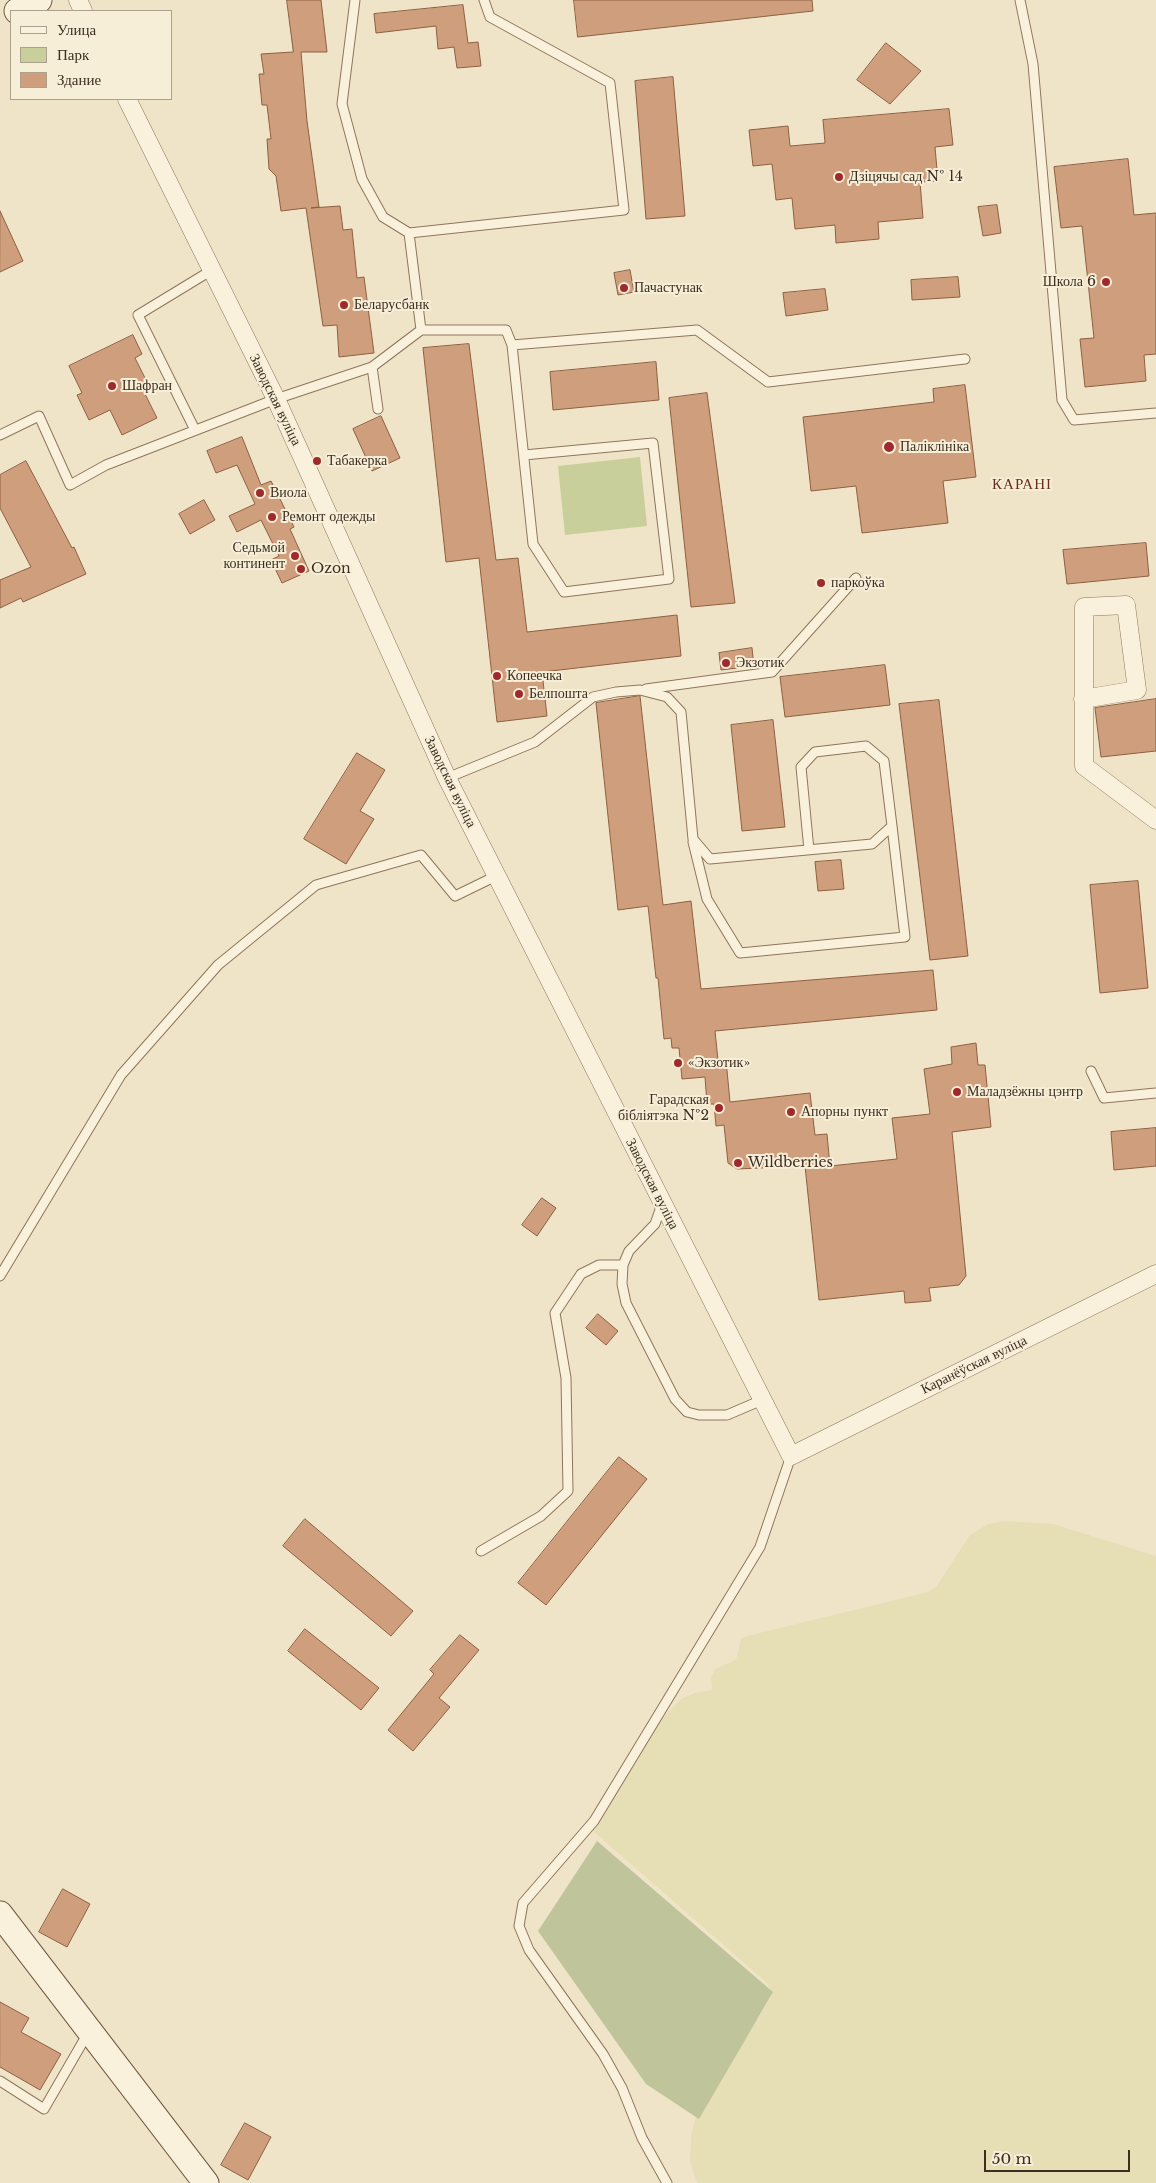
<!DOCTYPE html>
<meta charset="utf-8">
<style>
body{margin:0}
#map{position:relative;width:1156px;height:2183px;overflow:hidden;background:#f0e4c8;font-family:"Libre Baskerville",serif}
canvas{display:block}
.legend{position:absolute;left:10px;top:10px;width:162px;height:90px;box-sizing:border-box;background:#f7eed8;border:1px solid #ada18e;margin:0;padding:6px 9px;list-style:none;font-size:15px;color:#3d2e20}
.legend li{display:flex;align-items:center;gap:10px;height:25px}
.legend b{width:25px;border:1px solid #ada18e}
.scale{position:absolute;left:984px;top:2150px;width:146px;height:22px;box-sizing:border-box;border:2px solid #3d2e20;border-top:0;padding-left:6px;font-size:15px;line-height:18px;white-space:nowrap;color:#3d2e20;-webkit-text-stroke:4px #f7eed8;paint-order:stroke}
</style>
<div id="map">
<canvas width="1156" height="2183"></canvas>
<ul class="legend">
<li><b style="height:6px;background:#faf1dc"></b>Улица</li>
<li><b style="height:14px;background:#c9cf9b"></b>Парк</li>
<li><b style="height:14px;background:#cf9f7d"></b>Здание</li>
</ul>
<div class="scale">50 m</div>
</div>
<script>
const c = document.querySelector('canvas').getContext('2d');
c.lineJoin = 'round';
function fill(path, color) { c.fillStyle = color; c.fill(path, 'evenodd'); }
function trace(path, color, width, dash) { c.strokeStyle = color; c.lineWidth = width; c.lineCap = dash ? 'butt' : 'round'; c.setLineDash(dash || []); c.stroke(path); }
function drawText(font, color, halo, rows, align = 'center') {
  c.font = font + ' "Libre Baskerville",serif'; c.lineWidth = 4; c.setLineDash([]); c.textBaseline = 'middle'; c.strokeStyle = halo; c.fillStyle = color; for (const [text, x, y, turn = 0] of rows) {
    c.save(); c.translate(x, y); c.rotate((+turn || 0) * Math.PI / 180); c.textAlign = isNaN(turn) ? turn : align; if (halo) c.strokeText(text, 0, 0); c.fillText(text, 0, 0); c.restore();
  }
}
fill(new Path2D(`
 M1004,1521L1053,1524L1156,1556V2183H697L690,2161L691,2136L697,2113L713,2085L761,2014L771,1997V1991L766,1982L593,1831L591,1826L642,1739L681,1699L695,1693L712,1690L711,1678L715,1669L736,1660L741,1639L747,1636L928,1592L936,1587L970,1535L988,1524Z`), '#e6deb5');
fill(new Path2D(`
 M640,457L647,526L565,535L558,466Z`), '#c9cf9b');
fill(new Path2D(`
 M597,1841L773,1992L699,2119L646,2084L538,1931Z`), '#bfc49a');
const building = new Path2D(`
 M287,0H321L327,52H301L307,121L319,207L311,208L340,206L343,230L352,229L357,278L364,277L374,353L339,357L337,325L323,326L306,208L281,211L276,176L269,169L267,139H271L267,105H262L259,74H264L261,54L293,52Z
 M574,0H812L813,11L578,37Z
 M463,5L468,43L478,42L481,66L457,68L454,47L438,49L436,26L376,33L374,14Z
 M886,43L921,71L890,104L857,80Z
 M673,77L685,216L646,219L635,81Z
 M949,109L953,145L935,147L938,181L920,182L923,218L878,222L879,239L836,243L835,225L795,229L792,198L776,200L772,164L753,166L749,130L788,126L790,146L825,143L823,120Z
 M1128,159L1134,215L1156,213V354L1144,355L1146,381L1085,387L1080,339L1094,338L1082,226L1061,228L1054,167Z
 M997,205L1001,233L983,236L978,207Z
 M0,211L23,261L0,272Z
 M630,270L634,292L618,295L614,273Z
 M958,277L960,297L912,300L911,280Z
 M825,289L828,310L786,316L783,293Z
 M133,335L142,354L135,358L148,384L142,388L157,418L122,435L110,410L89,420L77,395L82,393L69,366Z
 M469,344L496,560L518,558L527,632L677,615L681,656L542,672L547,716L497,722L479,558L446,562L423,348Z
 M656,362L659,400L553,410L550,372Z
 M965,385L976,477L943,481L948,523L862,533L856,486L811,491L803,417L934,402L933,389Z
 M707,393L735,603L691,607L669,398Z
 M381,416L400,458L372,471L353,429Z
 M242,437L261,485L271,481L294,527L290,529L309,571L282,583L271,560L279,556L261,520L237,532L229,516L255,504L237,465L216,473L207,451Z
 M26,461L72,548L74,547L86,574L23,602L21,598L0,608V580L31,567L0,508V475Z
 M204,500L215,520L190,534L179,514Z
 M1146,543L1149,576L1067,584L1063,550Z
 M752,648L754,666L721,670L719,653Z
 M885,665L890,705L785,717L780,677Z
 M640,696L663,905L691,901L701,989L933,970L937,1010L715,1031L718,1060H726L730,1102L810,1093L815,1135L827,1134L830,1166L897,1159L892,1118L930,1114L924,1069L952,1064L951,1047L976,1043L978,1065H985L991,1127L952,1132L966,1276L959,1285L929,1288L931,1301L905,1303L904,1291L819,1300L805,1166L737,1169L728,1163L724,1125L716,1126L714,1104H707L705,1077L682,1079L679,1048H672L671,1038L664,1039L658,978H656L648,906L618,910L596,703Z
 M1156,699V751L1101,757L1095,708Z
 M939,700L968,956L930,960L899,704Z
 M773,720L785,827L742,831L731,725Z
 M357,753L385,770L360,811L374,819L346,864L304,839Z
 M841,860L844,889L818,891L815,862Z
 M1138,881L1148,988L1100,993L1090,885Z
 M1156,1128V1166L1114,1170L1111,1132Z
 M542,1198L556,1208L537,1236L522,1225Z
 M598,1314L618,1331L606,1345L586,1328Z
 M619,1457L647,1479L546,1605L518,1583Z
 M305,1519L413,1611L391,1636L283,1546Z
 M305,1629L379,1688L361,1710L288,1651Z
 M460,1635L479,1650L439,1698L450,1707L413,1751L388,1730L434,1674L430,1670Z
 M63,1889L90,1904L67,1947L39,1932Z
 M0,2002L29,2018L21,2032L61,2054L40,2090L0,2067Z
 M245,2123L271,2137L248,2180L221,2165Z`);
fill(building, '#cf9f7d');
trace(building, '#8d5f41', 1);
const lane = new Path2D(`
 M355,0L342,104L362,179L383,217L409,233
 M1020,0L1033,64L1062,400L1074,420L1156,413
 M421,330H506L512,345L533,544L564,592L669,579L653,443L524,455
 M512,345L697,330L768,382L965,359
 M372,367L378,409
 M195,430L138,315L212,270
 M0,435L39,416L70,485L106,465L276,399L372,367L421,330L409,233L624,210L610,83L490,17L484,0
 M646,689L772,672L856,578
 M447,778L535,742L593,697L616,692L640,690L667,697L681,712L693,839L710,859L872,844L892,826L884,761L866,746L815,752L801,767L809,850
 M693,842L707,899L740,953L905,937L892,826
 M1091,1071L1104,1098L1156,1093
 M662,1204L655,1224L629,1251L623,1265L622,1284L626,1303L675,1399L687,1412L699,1415H727L762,1400
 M0,1276L121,1075L218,965L316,885L421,855L455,896L496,876
 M481,1551L541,1516L568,1491L566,1378L555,1313L581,1274L599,1265H623
 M0,2081L44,2109L88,2033
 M667,2183L642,2138L622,2088L603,2054L529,1950L519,1926L523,1903L594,1821L760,1547L791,1456`);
const street = new Path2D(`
 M78,0L83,11
 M127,99L276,399L447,778L791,1456L1156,1274
 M1083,699L1137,690L1126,605L1084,607V766L1156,820`);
const secondary = new Path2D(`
 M17,11L39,0
 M0,1914L206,2183`);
trace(lane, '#8d765c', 11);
trace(street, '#8d765c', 19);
trace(secondary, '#6f573f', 27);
trace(lane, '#faf1dc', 9);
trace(street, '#faf1dc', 18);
trace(secondary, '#faf1dc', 25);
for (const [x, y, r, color] of [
 [839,177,5,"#9e2a2b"],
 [1106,282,5,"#9e2a2b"],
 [624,288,5,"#9e2a2b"],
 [344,305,5,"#9e2a2b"],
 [112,386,5,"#9e2a2b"],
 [889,447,6,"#9e2a2b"],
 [317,461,5,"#9e2a2b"],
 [260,493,5,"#9e2a2b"],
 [272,517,5,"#9e2a2b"],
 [295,556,5,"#9e2a2b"],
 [301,569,5,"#9e2a2b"],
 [821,583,5,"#9e2a2b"],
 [726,663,5,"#9e2a2b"],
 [497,676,5,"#9e2a2b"],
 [519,694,5,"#9e2a2b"],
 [678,1063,5,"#9e2a2b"],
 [957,1092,5,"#9e2a2b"],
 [719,1108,5,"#9e2a2b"],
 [791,1112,5,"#9e2a2b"],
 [738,1163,5,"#9e2a2b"]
]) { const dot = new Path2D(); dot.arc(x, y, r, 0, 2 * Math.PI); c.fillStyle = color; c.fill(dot); trace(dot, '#f7eed8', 2); }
drawText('14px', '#3d2e20', '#f7eed8', [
 ["Дзіцячы сад № 14",849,177],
 ["Школа 6",1096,282,"right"],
 ["Пачастунак",634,288],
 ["Беларусбанк",354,305],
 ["Шафран",122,386],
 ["Паліклініка",900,447],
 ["Табакерка",327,461],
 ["Виола",270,493],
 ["Ремонт одежды",282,517],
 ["Седьмой",285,548,"right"],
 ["континент",285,564,"right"],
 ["Ozon",311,569],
 ["паркоўка",831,583],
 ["Экзотик",736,663],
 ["Копеечка",507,676],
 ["Белпошта",529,694],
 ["«Экзотик»",688,1063],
 ["Маладзёжны цэнтр",967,1092],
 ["Гарадская",709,1100,"right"],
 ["бібліятэка №2",709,1116,"right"],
 ["Апорны пункт",801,1112],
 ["Wildberries",748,1163]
], 'left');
drawText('14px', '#3d2e20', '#f7eed8', [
 ["Заводская вуліца",275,400,64],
 ["Заводская вуліца",450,782,64],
 ["Заводская вуліца",652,1184,63],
 ["Каранёўская вуліца",974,1365,-26]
]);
c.letterSpacing = '1px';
drawText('15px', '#6b2e1e', '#f7eed8', [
 ["КАРАНІ",1022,485]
]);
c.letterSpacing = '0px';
</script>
